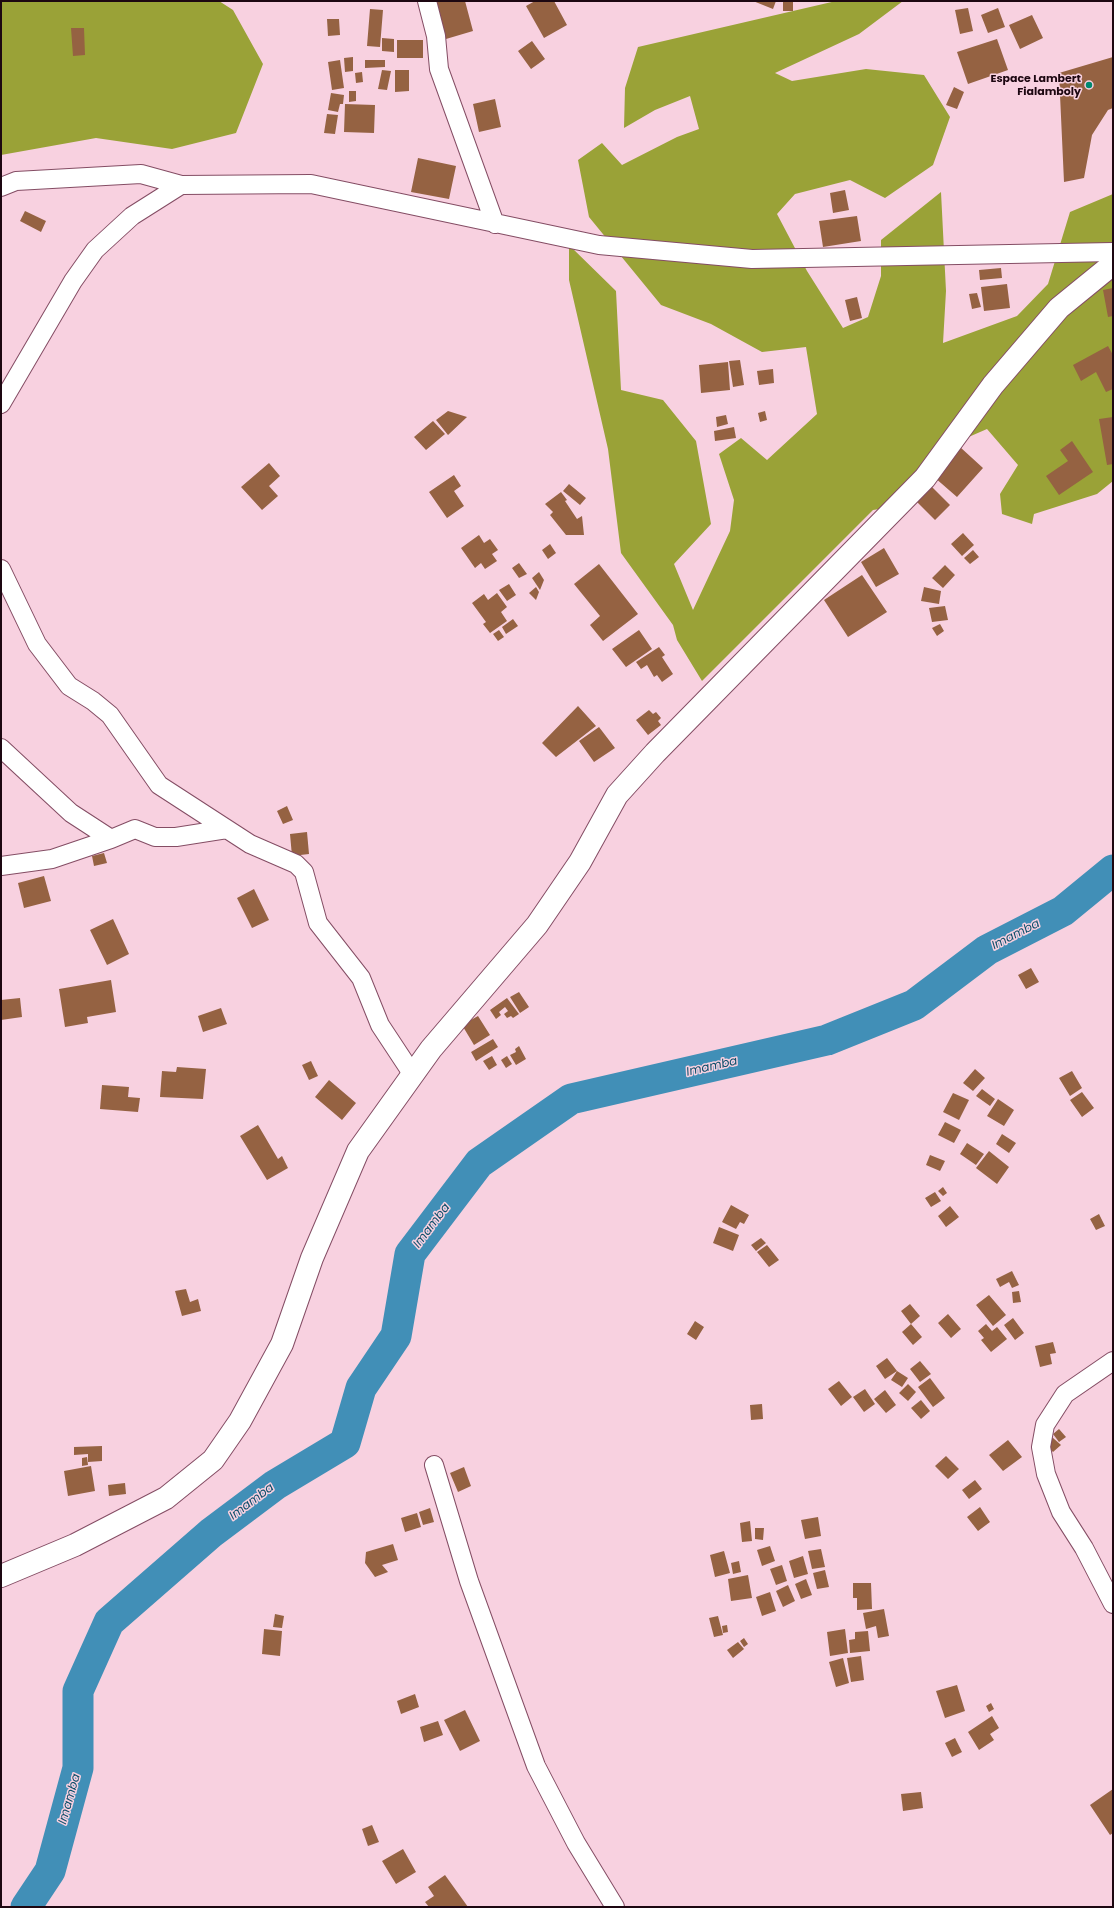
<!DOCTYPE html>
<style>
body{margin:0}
#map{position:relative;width:1114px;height:1908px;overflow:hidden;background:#f8d1e0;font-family:Poppins,sans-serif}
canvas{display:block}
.frame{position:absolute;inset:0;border:2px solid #1d0711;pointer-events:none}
</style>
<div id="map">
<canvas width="1114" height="1908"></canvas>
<div class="frame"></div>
</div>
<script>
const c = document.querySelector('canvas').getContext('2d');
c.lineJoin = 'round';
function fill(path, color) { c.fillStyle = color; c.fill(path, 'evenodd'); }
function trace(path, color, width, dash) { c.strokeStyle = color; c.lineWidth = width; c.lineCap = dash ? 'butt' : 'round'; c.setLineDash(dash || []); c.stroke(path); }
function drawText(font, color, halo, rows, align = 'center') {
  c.font = font + ' Poppins,sans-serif'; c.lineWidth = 3; c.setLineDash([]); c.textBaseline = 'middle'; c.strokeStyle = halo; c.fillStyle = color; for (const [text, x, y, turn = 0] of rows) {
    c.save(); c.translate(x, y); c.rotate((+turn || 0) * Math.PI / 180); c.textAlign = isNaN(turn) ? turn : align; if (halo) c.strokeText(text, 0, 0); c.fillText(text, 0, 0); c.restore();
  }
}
fill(new Path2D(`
 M1,1H219L233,10L263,64L236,133L172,149L96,138L1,155Z
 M836,1H903L859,34L775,73L792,81L866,69L924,75L950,117L933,165L885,198L850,180L795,194L777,214L807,271L843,328L868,317L881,276V240L941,192L946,291L943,343L1017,316L1048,284L1070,212L1113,194V481L1097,494L1034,514L1032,524L1002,514L1000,494L1018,465L987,429L964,439L899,506L873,510L702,681L677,640L673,625L621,553L608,449L569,280V245L616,291L621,390L663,400L696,441L711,524L674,564L693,610L730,531L734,500L719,454L741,438L767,460L817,414L806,347L762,352L711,324L661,305L589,217L578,160L602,143L622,165L677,137L699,129L690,96L655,110L624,128L625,88L638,47Z`), '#9aa237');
trace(new Path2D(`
 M26,1907L50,1871L78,1768V1691L109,1622L211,1533L275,1485L345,1443L361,1388L396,1336L410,1254L479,1163L571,1099L827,1040L914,1005L987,950L1063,911L1113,870`), '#418fb7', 31);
fill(new Path2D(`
 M436,1H465L473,31L446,39Z
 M535,1H554L567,25L544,38L526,6Z
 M753,1H776L773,9Z
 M783,1H793V11H783Z
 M968,8L973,31L960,34L955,10Z
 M998,8L1005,27L988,33L981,15Z
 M370,9L383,10L380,47L367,46Z
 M1032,15L1043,38L1020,49L1009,25Z
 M327,19H339L340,35L328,36Z
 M71,28H84L85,55L73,56Z
 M382,38L394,39V52L382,51Z
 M997,39L1008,70L968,84L957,52Z
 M397,40H423V58H397Z
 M532,41L545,59L531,69L518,51Z
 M353,57V71L345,72L344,58Z
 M1113,57V108L1108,110L1092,135L1084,178L1064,182L1059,73Z
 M340,60L344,88L332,90L328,62Z
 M365,60H385V67L365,68Z
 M382,70L391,71L387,90L378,89Z
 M395,70H409V91L395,92Z
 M362,72L363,82L356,83L355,73Z
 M954,87L964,92L957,109L946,105Z
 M349,91H356V101L349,102Z
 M331,93L344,95L343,104H340L338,112L328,110Z
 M495,99L501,127L479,132L473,104Z
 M345,104L375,105L374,133L344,132Z
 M327,114L338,115L335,134L324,133Z
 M418,158L456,166L449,199L411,192Z
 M845,190L849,210L833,213L830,193Z
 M25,211L46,221L41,232L20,221Z
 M857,216L861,241L823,247L819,221Z
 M1001,268L1002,278L980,280L979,270Z
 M1007,284L1010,308L984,311L981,287Z
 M1113,288V316L1108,317L1103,290Z
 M977,293L981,307L972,309L969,294Z
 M857,297L862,318L850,321L845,300Z
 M1108,346L1113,355V389L1106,392L1096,372L1081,381L1073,365Z
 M740,360L744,385L733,387L729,361Z
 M728,362L730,390L701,393L699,365Z
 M773,369L774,383L759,385L757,371Z
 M448,411L467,417L448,435L436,420Z
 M765,411L767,420L760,422L758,413Z
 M726,415L728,424L717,427L716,417Z
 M1113,417V464L1107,465L1099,419Z
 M433,421L445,434L426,450L414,437Z
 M734,427L736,438L715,441L714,431Z
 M1072,441L1093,472L1059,495L1046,476L1068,461L1060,450Z
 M960,447L983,468L957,497L934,477Z
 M269,463L280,476L269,486L278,496L262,510L241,487Z
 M454,475L461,486L454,491L464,506L447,518L429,492Z
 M569,484L586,498L580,505L563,491Z
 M929,484L950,505L935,520L914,499Z
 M561,492L567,500L565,501L577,519L582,516L584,535H566L550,515L553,512L545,504Z
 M963,533L974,545L962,556L951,544Z
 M479,535L484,543L490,539L498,550L492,554L497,561L485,569L481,563L475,568L461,548Z
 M550,544L556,553L548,559L542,550Z
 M884,548L899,574L876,587L861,562Z
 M973,550L979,557L970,564L964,558Z
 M519,563L527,574L519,578L512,568Z
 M599,564L638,614L603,641L590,625L600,616L574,584Z
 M945,565L955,575L943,588L932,578Z
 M539,572L544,580L540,590L532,578Z
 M862,575L887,612L848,637L824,600Z
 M509,584L516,595L507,601L499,590Z
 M536,587L539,592L536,600L529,593Z
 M924,587L941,591L939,604L921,601Z
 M497,593L507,607L501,612L507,621L490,633L483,624L486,622L472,603L484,594L488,600Z
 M945,606L948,620L932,622L929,608Z
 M513,619L518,626L506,634L502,627Z
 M940,624L944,631L937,636L932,628Z
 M499,630L504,637L498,641L493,634Z
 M639,630L652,649L626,667L612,649Z
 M659,647L665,655L662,657L673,674L662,682L657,675L654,677L647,665L641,669L636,662Z
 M578,706L596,726L556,757L542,743Z
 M649,710L653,714L656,712L661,718L658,721L661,725L648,735L636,720Z
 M599,727L615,748L594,762L579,741Z
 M287,806L293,820L283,824L277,811Z
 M307,832L309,854L292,856L290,834Z
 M104,853L107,863L94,866L92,856Z
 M44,876L51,901L24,908L18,883Z
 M254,889L269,920L252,928L237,898Z
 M113,919L129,954L107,965L90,930Z
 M1031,968L1039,982L1026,989L1018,975Z
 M111,980L116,1012L87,1017L88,1023L65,1027L59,989Z
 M519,992L529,1007L520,1013L510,997Z
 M20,998L22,1017L1,1020V1000Z
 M507,998L519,1014L513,1018L511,1016L507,1018L504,1014L508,1011L505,1007L499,1012L501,1015L496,1019L490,1010Z
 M221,1008L227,1024L203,1032L198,1016Z
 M478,1016L490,1035L474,1045L462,1025Z
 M493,1039L498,1047L476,1061L471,1052Z
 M519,1046L526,1059L516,1065L510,1055L516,1052L515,1049Z
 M492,1056L497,1065L489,1070L483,1061Z
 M507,1056L512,1064L506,1068L501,1060Z
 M311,1061L318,1076L309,1080L302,1065Z
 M177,1067L206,1069L203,1099L160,1097L162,1071L176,1072Z
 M975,1069L985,1078L973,1091L963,1083Z
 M1072,1071L1082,1088L1070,1096L1059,1078Z
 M329,1080L356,1103L342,1120L315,1097Z
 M102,1085L129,1087L128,1097L140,1098L138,1112L100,1109Z
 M982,1089L995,1099L990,1106L976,1096Z
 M1082,1092L1094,1108L1082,1117L1070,1100Z
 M953,1093L969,1100L959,1120L943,1112Z
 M998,1099L1014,1110L1004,1126L987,1116Z
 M945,1122L961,1130L954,1143L938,1135Z
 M258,1125L278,1159L282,1156L288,1168L267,1180L240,1136Z
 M1002,1134L1016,1143L1009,1153L996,1144Z
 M967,1143L984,1154L976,1165L960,1154Z
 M989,1151L1009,1167L997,1184L976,1168Z
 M930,1155L945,1161L940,1171L926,1165Z
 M943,1187L947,1193L943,1196L938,1191Z
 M935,1192L941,1201L931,1207L925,1198Z
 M731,1205L749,1215L744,1224L740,1222L736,1229L722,1222Z
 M950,1206L959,1217L946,1227L938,1216Z
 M1099,1214L1105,1226L1096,1230L1090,1219Z
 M719,1227L739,1235L733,1251L713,1243Z
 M761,1238L766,1243L756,1251L751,1245Z
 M767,1245L779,1260L769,1267L757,1252Z
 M1012,1271L1019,1285L1012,1288L1009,1282L1000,1287L996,1279Z
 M186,1289L190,1302L198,1299L201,1311L182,1316L175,1291Z
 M1019,1291L1021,1302L1013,1303L1012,1292Z
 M989,1295L1006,1315L993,1326L976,1305Z
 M910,1304L920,1316L911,1324L901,1311Z
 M948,1314L961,1329L951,1338L938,1323Z
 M1013,1318L1024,1333L1015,1340L1004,1325Z
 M695,1321L704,1327L696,1340L687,1334Z
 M911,1324L922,1337L913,1345L902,1332Z
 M986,1324L992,1331L997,1327L1007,1339L991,1352L981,1340L984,1338L978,1331Z
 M1053,1342L1056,1353L1050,1354L1052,1364L1040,1367L1035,1346Z
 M887,1358L897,1371L908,1378L902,1387L891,1380L897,1371L885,1379L876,1366Z
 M920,1361L931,1374L920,1382L910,1369Z
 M930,1378L945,1398L933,1407L918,1387Z
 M839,1381L852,1397L841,1406L828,1389Z
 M908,1384L916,1392L908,1401L899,1393Z
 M865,1389L875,1404L864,1412L853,1397Z
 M885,1390L896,1405L886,1413L874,1399Z
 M921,1400L930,1411L921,1419L911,1408Z
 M762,1404L763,1419L751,1420L750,1405Z
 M1059,1429L1066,1437L1059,1442L1053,1434Z
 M1052,1437L1061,1445L1053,1452L1045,1444Z
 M1008,1440L1022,1457L1003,1471L989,1455Z
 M102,1446V1461L88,1462V1454L74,1455V1447Z
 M946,1456L959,1469L948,1479L935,1466Z
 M87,1457L88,1465L82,1466V1458Z
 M91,1466L95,1491L68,1496L64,1471Z
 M464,1467L471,1486L458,1492L450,1473Z
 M975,1480L982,1489L969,1499L962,1490Z
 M125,1483L126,1494L109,1496L108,1485Z
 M980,1507L990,1522L978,1531L967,1517Z
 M430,1508L434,1522L423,1525L419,1512Z
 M417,1513L421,1527L405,1532L401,1518Z
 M818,1517L821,1536L805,1539L801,1520Z
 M750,1521L752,1541L742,1542L740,1523Z
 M755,1528H764L763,1540L755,1539Z
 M393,1544L398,1560L382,1565L388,1572L375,1577L365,1563L366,1552Z
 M770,1546L775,1561L762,1566L757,1550Z
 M821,1549L825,1567L812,1569L808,1551Z
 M724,1551L730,1573L715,1577L710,1555Z
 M803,1556L808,1574L794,1578L789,1561Z
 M739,1561L741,1572L733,1574L731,1563Z
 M782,1565L787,1581L776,1585L770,1569Z
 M825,1570L829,1587L817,1589L813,1573Z
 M748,1575L752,1598L731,1601L728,1579Z
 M806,1579L812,1595L801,1599L795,1584Z
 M853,1583H871L872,1609L857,1610V1598H853Z
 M788,1585L795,1601L783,1607L776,1591Z
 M770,1592L776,1611L762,1616L756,1597Z
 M884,1609L889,1636L878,1638L876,1626L866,1629L863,1613Z
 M275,1614L284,1616L282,1628L273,1627Z
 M718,1616L723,1635L714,1637L709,1618Z
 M727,1625L728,1632L723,1633L722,1626Z
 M264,1629L282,1631L280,1656L262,1654Z
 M845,1629L848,1653L830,1656L827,1632Z
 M868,1631L870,1651L850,1653L849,1640L855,1639V1632Z
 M744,1638L748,1644L744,1647L740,1641Z
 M738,1642L744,1649L733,1658L727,1650Z
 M861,1656L864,1680L851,1682L847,1658Z
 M843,1658L849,1683L836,1687L829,1662Z
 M957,1685L965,1711L945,1718L936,1691Z
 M415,1694L419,1707L401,1714L397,1701Z
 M991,1703L994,1709L989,1712L986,1706Z
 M465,1710L480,1741L460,1751L444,1720Z
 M992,1716L999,1728L990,1734L994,1740L979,1750L968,1732Z
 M438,1721L443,1735L424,1742L420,1727Z
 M955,1738L962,1752L952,1757L945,1743Z
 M1113,1789V1833L1110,1835L1090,1805Z
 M921,1792L923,1808L903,1811L901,1794Z
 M372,1825L379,1842L368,1846L362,1829Z
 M403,1849L416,1872L396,1884L382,1861Z
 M445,1875L468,1907H429L425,1902L434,1896L428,1887Z`), '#956242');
const street = new Path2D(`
 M427,1L436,36L439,69L495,224
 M1,187L16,181L141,174L181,185L311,184L599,245L752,259L1113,252
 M1,404L73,281L95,250L132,216L181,185
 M1,569L37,644L69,686L93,701L110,715L159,785L250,844L296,864L304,872L318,923L361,978L380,1025L413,1075
 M1,748L71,813L111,839L135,829L155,837H176L227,829
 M1,866L52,859L111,839
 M1113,1361L1065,1394L1045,1425L1041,1447L1046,1474L1061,1512L1084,1548L1113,1604
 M434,1465L469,1581L536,1766L576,1843L615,1907`);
const secondary = new Path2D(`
 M1,1576L75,1545L166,1498L213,1460L240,1421L282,1344L312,1258L358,1151L431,1049L537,925L580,862L617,795L655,753L925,478L993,385L1059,308L1113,264`);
trace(street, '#844d64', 20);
trace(secondary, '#844d64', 24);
trace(street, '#fff', 18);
trace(secondary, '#fff', 22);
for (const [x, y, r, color] of [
 [1089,85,4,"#008970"]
]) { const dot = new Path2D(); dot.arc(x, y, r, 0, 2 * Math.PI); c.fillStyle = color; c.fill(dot); trace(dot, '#f8d1e0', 1.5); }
drawText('bold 11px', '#1d0711', '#f8d1e0', [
 ["Espace Lambert",1081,79],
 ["Fialamboly",1081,92]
], 'right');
drawText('italic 12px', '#0d4e6a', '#f8d1e0', [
 ["Imamba",1016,935,-27],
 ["Imamba",712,1067,-13],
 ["Imamba",432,1226,-53],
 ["Imamba",252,1502,-37],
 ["Imamba",70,1799,-74]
]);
</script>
